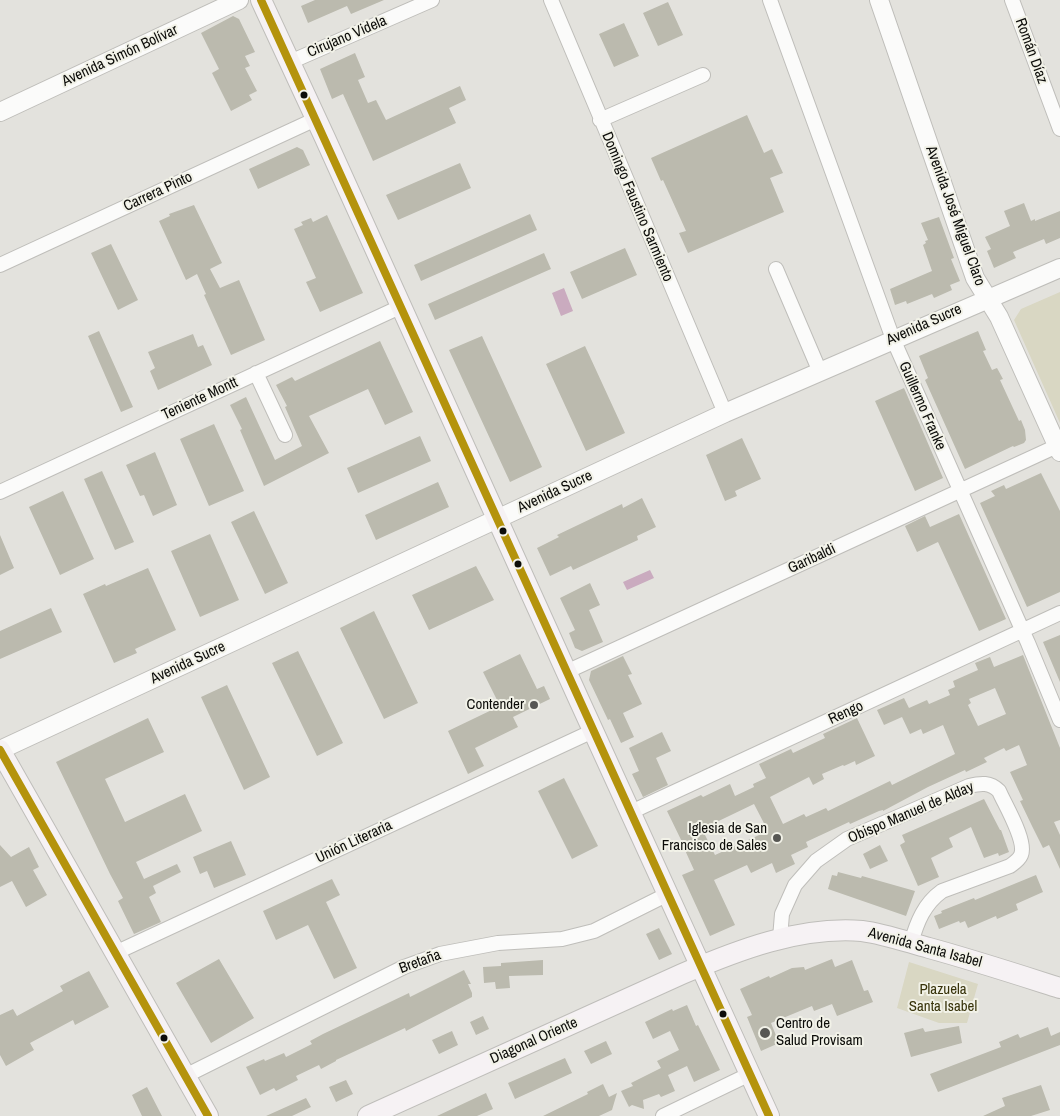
<!DOCTYPE html>
<meta charset="utf-8">
<style>
body{margin:0}
canvas{display:block;background:#e3e2dd}
</style>
<canvas width="1060" height="1116"></canvas>
<script>
const c = document.querySelector('canvas').getContext('2d');
c.lineJoin = 'round';
function fill(path, color) { c.fillStyle = color; c.fill(path, 'evenodd'); }
function trace(path, color, width, dash) { c.strokeStyle = color; c.lineWidth = width; c.lineCap = dash ? 'butt' : 'round'; c.setLineDash(dash || []); c.stroke(path); }
function drawText(font, color, halo, rows, align = 'center') {
  c.font = font + ' "Archivo Narrow",sans-serif'; c.lineWidth = 4; c.setLineDash([]); c.textBaseline = 'middle'; c.strokeStyle = halo; c.fillStyle = color; for (const [text, x, y, turn = 0] of rows) {
    c.save(); c.translate(x, y); c.rotate((+turn || 0) * Math.PI / 180); c.textAlign = isNaN(turn) ? turn : align; if (halo) c.strokeText(text, 0, 0); c.fillText(text, 0, 0); c.restore();
  }
}
fill(new Path2D(`
 M1060,292V423L1014,320L1021,309Z
 M909,962L978,984L967,1023H939L897,1008Z`), '#d9d7c3');
fill(new Path2D(`
 M564,288L573,311L561,316L552,293Z
 M650,570L654,578L627,590L623,582Z`), '#caabbf');
fill(new Path2D(`
 M315,0H384L351,14L347,6L308,23L301,6Z
 M668,2L683,35L658,46L643,13Z
 M233,16L239,19L255,52L245,56L250,66L245,68L257,91L249,95L252,100L231,111L212,73L219,69L201,33Z
 M624,23L639,56L614,67L599,34Z
 M355,53L365,77L358,80L368,103L376,100L386,120L460,86L466,100L449,108L456,123L373,161L343,94L332,99L320,69Z
 M747,115L764,153L772,149L783,173L770,178L784,212L688,253L679,233L686,231L663,180L661,181L651,158Z
 M297,147L303,150L310,165L258,189L249,169Z
 M460,163L471,188L398,220L386,195Z
 M1024,203L1031,221L1035,219V221L1060,211V238L1046,244L1044,239L1013,252L1016,258L994,268L987,251L991,249L985,237L1010,226L1004,211Z
 M194,205L222,263L210,269L220,288L239,280L265,340L231,355L204,295L206,294L197,274L186,280L159,221L170,216L169,214Z
 M530,214L537,230L421,281L414,265Z
 M327,215L363,293L320,312L306,282L316,278L294,229L303,225L301,222L311,218L313,222Z
 M939,217L954,258L951,259L960,281L950,285L952,290L934,298L932,294L907,304L906,301L895,305L890,289L932,271L923,245L926,243L925,241L928,240L921,223Z
 M111,244L138,300L118,310L91,253Z
 M625,248L637,275L582,299L570,272Z
 M544,253L551,269L435,320L428,304Z
 M99,331L133,407L121,412L88,336Z
 M978,331L986,350L983,351L992,370L997,368L1003,379L1000,380L1019,421L1021,420L1025,430L1026,440L1024,443L1014,447L1013,446L965,469L925,380L928,378L919,356Z
 M193,334L198,347L203,345L212,365L158,390L150,371L155,368L148,352Z
 M482,336L542,467L510,482L449,350Z
 M380,341L413,412L385,425L368,389L309,416L329,453L264,486L240,430L242,429L230,405L246,397L275,460L302,446L285,407L287,406L276,385L292,377L295,381Z
 M585,346L625,433L586,451L546,364Z
 M904,388L943,478L915,491L875,401Z
 M214,424L244,491L209,506L180,439Z
 M420,436L431,461L358,493L347,468Z
 M742,438L761,479L735,491L737,496L725,501L706,455Z
 M155,452L177,505L153,516L144,495L140,496L126,465Z
 M102,471L134,542L115,550L84,479Z
 M1041,473L1060,511V592L1027,607L980,503L995,496L991,491L1004,485L1006,489Z
 M438,482L449,507L376,540L365,515Z
 M63,491L94,559L60,575L29,507Z
 M642,498L656,527L637,536L638,540L573,570L571,566L550,576L537,548L559,537L557,535L622,504L623,508Z
 M254,511L288,583L265,594L231,522Z
 M959,514L1006,619L979,631L938,542L917,552L905,526L925,516L930,527Z
 M210,534L239,600L200,617L171,551Z
 M0,535L14,568L0,575Z
 M476,566L494,600L429,630L412,595Z
 M148,568L176,630L135,649L137,653L114,663L83,594L105,584L106,586Z
 M590,583L600,605L589,610L603,642L582,651L575,648L569,633L575,630L560,598Z
 M51,608L62,632L0,659V631Z
 M374,611L418,703L384,719L340,628Z
 M1060,635V682L1043,642Z
 M298,651L343,743L317,756L272,663Z
 M520,654L537,689L544,686L550,699L513,717L518,727L475,748L484,766L468,774L448,731L500,706L483,672Z
 M1023,655L1060,748V820L1054,822L1060,835V869L1049,845L1043,848L1032,826L1020,801L1023,800L1010,772L1027,765L1019,745L1006,751L1004,748L984,758L987,762L966,772L965,770L928,787L883,811V810L879,811L850,824L849,822L806,842L808,847L791,855L795,864L776,873L772,863L751,873L747,865L714,880L735,925L710,936L682,875L694,870L684,848H685L667,811L701,795L703,797L730,784L735,796L754,787L753,784L766,778L759,764L791,749L793,753L825,738L823,734L857,718L875,756L856,765L855,761L844,766L843,765L822,774L824,779L813,785L809,777L770,797L783,824L804,814L806,817L826,808L828,811L890,781L892,785L955,754L943,725L923,734L921,729L910,734L902,717L884,725L877,710L904,698L909,708L927,700L929,704L950,695L948,690L955,687L953,681L978,670L975,663L990,657L994,667ZM995,688L1006,714L978,726L968,705L971,703L969,699ZM754,804L768,831L715,855L702,829Z
 M623,656L632,674L628,675L642,704L623,713L634,737L621,743L610,719L608,720L589,680L591,671Z
 M227,685L270,777L244,790L201,697Z
 M148,718L164,752L105,779L125,822L185,794L202,831L136,862L144,879L177,864L181,872L153,886L156,893L149,897L161,922L134,934L118,901L123,898L110,874L56,762Z
 M662,732L671,751L656,758L668,785L643,797L632,774L639,771L629,748Z
 M564,778L598,846L572,859L538,791Z
 M984,799L1000,830H1001L1009,852L999,856L998,853L984,858L971,827L949,838L953,847L931,858L939,877L918,886L900,845L905,842L902,835Z
 M231,841L246,875L214,888L207,871L200,874L193,857Z
 M0,845L11,857L29,847L39,867L33,870L47,895L26,907L12,881L0,887Z
 M880,845L888,861L870,869L863,854Z
 M838,872L861,878L862,876L915,891L906,916L828,889L832,875L837,876Z
 M1036,875L1043,892L1016,904L1018,910L997,919L996,916L968,928L965,921L960,923L959,921L939,929L934,916L942,913L941,911L974,898L975,900Z
 M332,879L340,895L326,902L357,968L334,979L308,925L276,940L263,911Z
 M659,928L672,954L659,960L646,934Z
 M219,959L254,1018L211,1043L176,983Z
 M832,959L835,967L852,960L864,991L868,990L873,1002L837,1016L832,1004L814,1011L812,1006L771,1023L779,1043L761,1051L747,1017L752,1015L740,989L769,976L770,978L792,968L804,967L805,970Z
 M543,960V975L509,976L510,988L496,989L495,982L484,983L483,967L501,966V963Z
 M464,970L471,984H468L472,993V997L406,1031L405,1028L336,1060V1061L321,1069L319,1065L296,1076L298,1080L276,1091L274,1088L260,1095L246,1067L264,1059L265,1061L284,1053L286,1057L312,1044L310,1041L323,1034L409,993L410,997Z
 M89,971L109,1007L75,1025L73,1020L30,1043L34,1050L6,1066L0,1055V1015L13,1009L17,1016L63,991L60,986Z
 M687,1005L696,1026L698,1025L720,1070L694,1082L687,1066L668,1075L675,1091L661,1097L659,1094L643,1100L644,1109L632,1105L629,1107L621,1091L633,1086L631,1083L661,1068L657,1061L679,1050L670,1031L653,1039L645,1022L672,1009L673,1011Z
 M483,1016L489,1029L476,1035L470,1022Z
 M959,1026L962,1043L911,1057L904,1033L923,1028L925,1032Z
 M1048,1027L1051,1036L1060,1032V1045L938,1092L930,1074L1001,1047L999,1042L1018,1034L1020,1038Z
 M452,1031L458,1045L439,1054L432,1040Z
 M606,1041L612,1054L591,1064L584,1051Z
 M565,1058L572,1073L515,1099L508,1083Z
 M346,1080L353,1094L336,1102L329,1087Z
 M603,1084L609,1097L617,1093L612,1110L599,1116H543L588,1094L587,1092Z
 M1041,1085L1050,1110L1031,1116H983L1005,1106L1002,1098Z
 M147,1087L162,1116H142L132,1095Z
 M486,1093L493,1109L477,1116H437Z
 M306,1098L311,1107L292,1116H266Z`), '#bbbaae');
const minor = new Path2D(`
 M551,0L725,413
 M770,0L893,339L1028,643L1060,720
 M1012,0L1060,129
 M290,62L432,0
 M600,120L703,75
 M0,265L316,119
 M776,269L820,372
 M256,373L285,435
 M0,492L400,307
 M566,672L1057,446
 M631,812L1060,613
 M780,938L782,914L795,885L816,861L847,839L969,786C981,783 990,782 999,791C1005,805 1027,841 1021,855C1019,860 1014,863 1010,866L942,891C924,904 917,922 911,943
 M115,953L593,731
 M185,1076L404,967L440,954L498,943L562,939L594,931L668,894
 M663,1116L750,1074`);
const tertiary = new Path2D(`
 M879,0L975,278L999,317L1060,452
 M0,112L239,0
 M0,750L725,413L1060,268`);
const secondary = new Path2D(`
 M261,0L325,138L580,702L769,1116
 M0,750L208,1116
 M368,1116L682,974C738,950 800,926 862,931C885,934 907,942 929,948C973,960 1016,974 1060,988`);
trace(minor, '#bfbeba', 16);
trace(tertiary, '#bfbeba', 20);
trace(secondary, '#bfbeba', 22);
trace(minor, '#fbfbfa', 14);
trace(tertiary, '#fbfbfa', 18);
trace(secondary, '#f6f2f4', 20);
trace(new Path2D(`
 M261,0L769,1116
 M0,750L208,1116`), '#b4930c', 8);
for (const [x, y, r, color] of [
 [304,95,4.5,"#0c0c09"],
 [503,531,4.5,"#0c0c09"],
 [518,564,4.5,"#0c0c09"],
 [534,705,5,"#575753"],
 [777,838,5,"#575753"],
 [723,1014,4.5,"#0c0c09"],
 [765,1033,6,"#575753"],
 [164,1038,4.5,"#0c0c09"]
]) { const dot = new Path2D(); dot.arc(x, y, r, 0, 2 * Math.PI); c.fillStyle = color; c.fill(dot); trace(dot, '#f2f2e8', 2); }
drawText('15px', '#0c0c09', '#f2f2e8', [
 ["Cirujano Videla",347,37,-23],
 ["Román Díaz",1031,51,70],
 ["Avenida Simón Bolívar",120,56,-25],
 ["Carrera Pinto",158,192,-25],
 ["Domingo Faustino Sarmiento",637,207,67],
 ["Avenida José Miguel Claro",955,216,70],
 ["Avenida Sucre",924,325,-24],
 ["Teniente Montt",200,399,-25],
 ["Guillermo Franke",922,406,66],
 ["Avenida Sucre",555,492,-25],
 ["Garibaldi",812,559,-25],
 ["Avenida Sucre",188,663,-25],
 ["Rengo",846,713,-25],
 ["Obispo Manuel de Alday",911,813,-23],
 ["Unión Literaria",354,842,-25],
 ["Avenida Santa Isabel",925,948,15],
 ["Bretaña",420,962,-20],
 ["Diagonal Oriente",534,1041,-24]
]);
drawText('15px', '#0c0c09', '#f2f2e8', [
 ["Contender",524,705],
 ["Iglesia de San",767,829],
 ["Francisco de Sales",767,846],
 ["Centro de",776,1024,"left"],
 ["Salud Provisam",776,1041,"left"]
], 'right');
drawText('15px', '#38330a', '#f2f2e8', [
 ["Plazuela",943,990],
 ["Santa Isabel",943,1007]
]);
</script>
